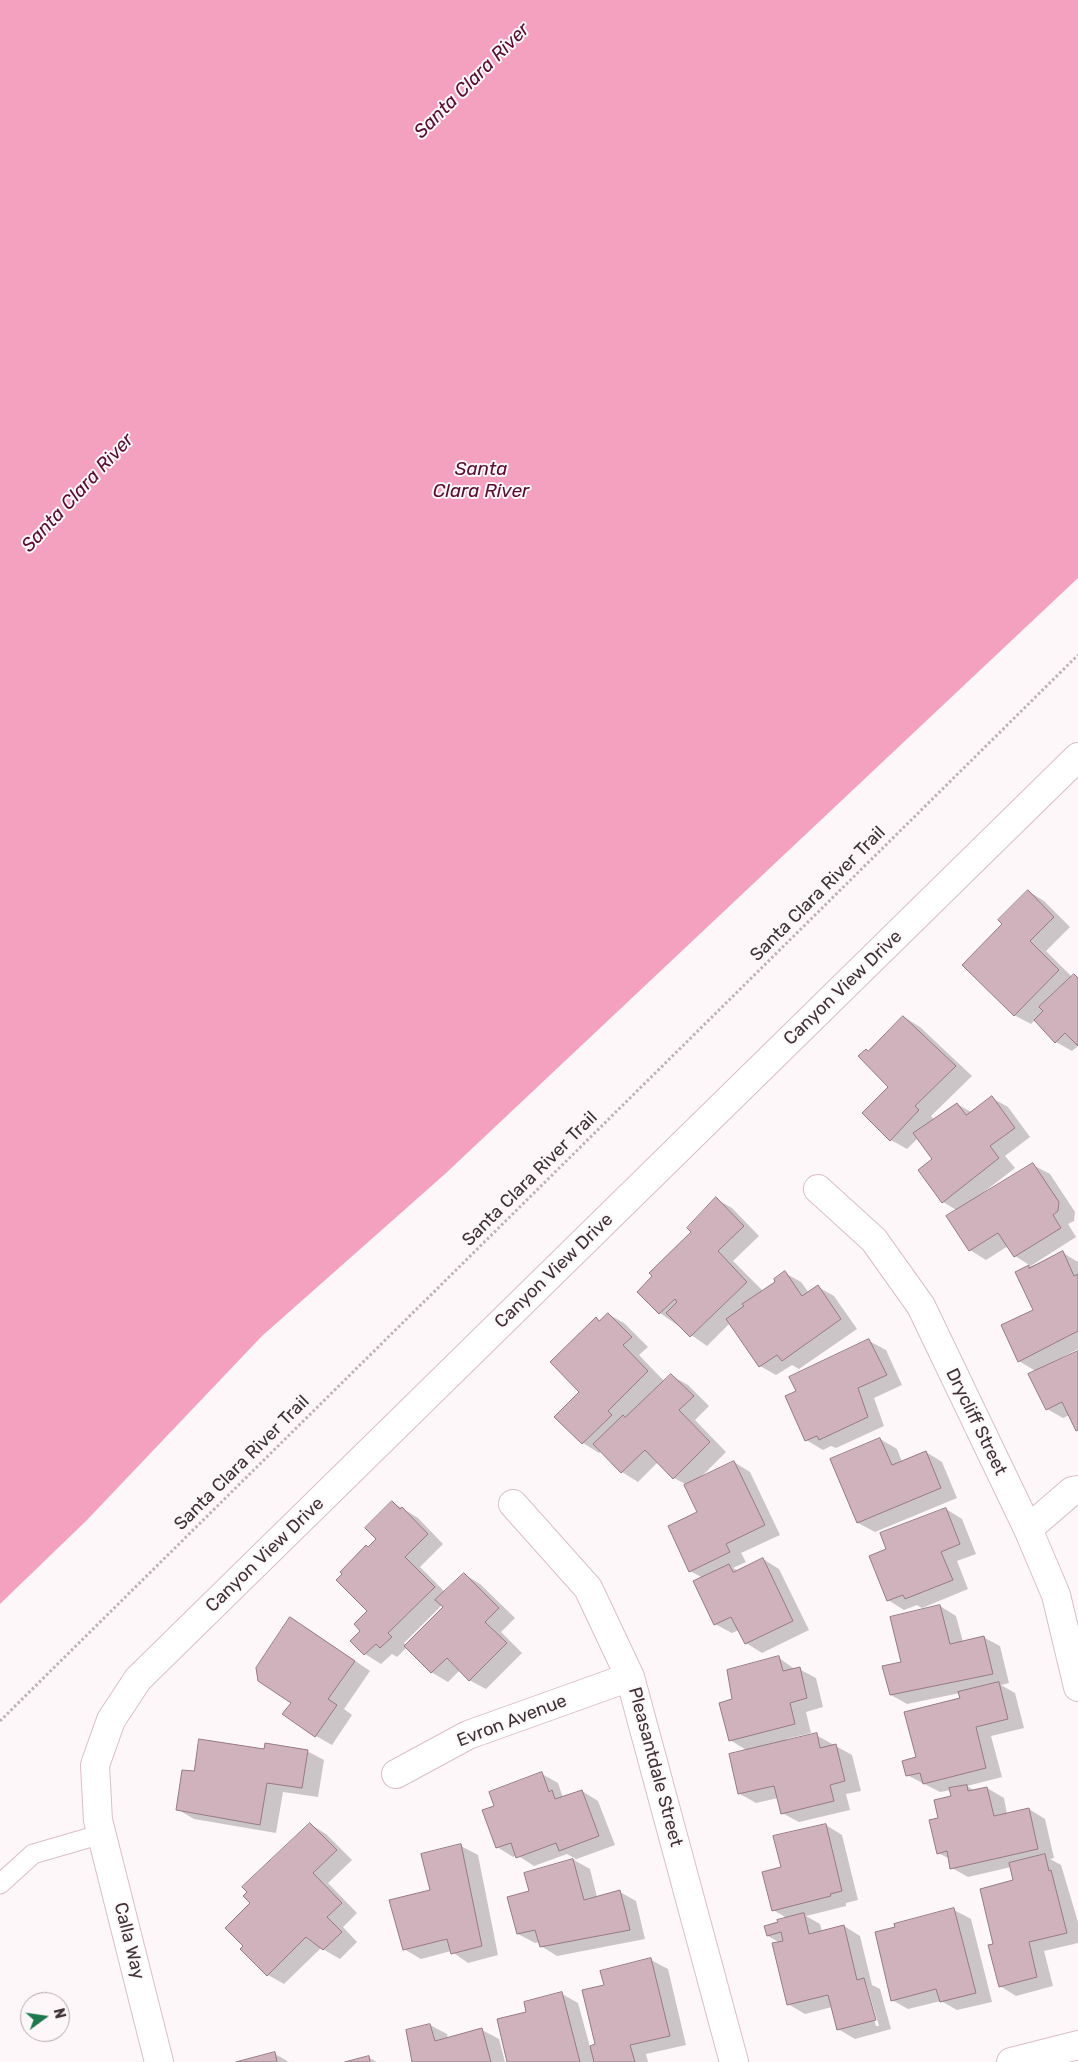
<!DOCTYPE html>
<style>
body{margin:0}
#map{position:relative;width:1078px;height:2062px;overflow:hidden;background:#fef7f9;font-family:Rubik,sans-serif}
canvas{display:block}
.north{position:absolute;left:20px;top:1992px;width:50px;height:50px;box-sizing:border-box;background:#fef7f9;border:1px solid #b1a8ab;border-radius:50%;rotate:76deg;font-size:14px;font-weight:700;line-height:20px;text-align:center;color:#3e3236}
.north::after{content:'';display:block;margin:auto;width:18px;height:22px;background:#1d784d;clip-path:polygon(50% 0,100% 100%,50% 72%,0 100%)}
</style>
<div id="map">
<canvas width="1078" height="2062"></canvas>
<div class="north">N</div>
</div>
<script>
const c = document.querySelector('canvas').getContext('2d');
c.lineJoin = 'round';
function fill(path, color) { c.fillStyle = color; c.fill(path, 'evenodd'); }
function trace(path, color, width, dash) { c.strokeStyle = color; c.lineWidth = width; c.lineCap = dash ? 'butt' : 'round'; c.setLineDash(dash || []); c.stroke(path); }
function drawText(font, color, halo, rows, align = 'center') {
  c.font = font + ' Rubik,sans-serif'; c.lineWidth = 4; c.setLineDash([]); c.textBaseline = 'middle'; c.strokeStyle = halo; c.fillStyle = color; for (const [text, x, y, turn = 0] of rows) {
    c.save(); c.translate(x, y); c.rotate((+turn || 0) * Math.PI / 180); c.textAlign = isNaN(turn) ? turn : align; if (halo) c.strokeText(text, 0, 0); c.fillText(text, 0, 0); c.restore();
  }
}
fill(new Path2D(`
 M0,0H1078V578L445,1174L262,1336L87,1520L0,1604Z`), '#f4a1bf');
fill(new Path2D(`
 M1028,891L1044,901L1070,927L1046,951L1072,977L1074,975L1078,978V1046L1072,1051L1056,1042L1035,1020L1031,1024L1014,1015L1004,924Z
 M904,1017L920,1027L972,1076L931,1116L934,1120L957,1104L971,1112L992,1098L1008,1107L1030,1137L1005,1156L1015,1168L980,1195L981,1197L1033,1165L1050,1174L1075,1212L1074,1221L1068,1224L1076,1237L1029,1267L1063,1253L1078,1262V1349L1044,1367L1045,1369L1078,1354V1431L1070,1415L1063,1418L1047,1409L1037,1372L1019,1361L1035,1311L1017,1272L1031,1266L1015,1256L1008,1246L986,1260L970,1250L958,1211L943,1202L934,1160L918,1138L907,1149L891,1140L864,1113L890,1087L868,1052Z
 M716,1199L732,1208L759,1236L733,1261L763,1291L785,1273L801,1282L809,1293L818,1287L834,1296L857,1329L799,1369L792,1365L776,1375L760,1366L730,1323L707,1346L660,1313L638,1292L692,1232Z
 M608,1314L624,1323L648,1347L639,1355L665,1382L672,1376L688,1385L709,1406L695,1420L726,1452L699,1479L734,1462L750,1472L780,1535L741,1553L746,1562L733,1568L739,1571L763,1559L779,1569L809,1630L762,1653L746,1643L739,1630L732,1633L715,1624L703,1578L690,1571L699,1513L685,1484L674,1478L658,1462L638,1482L622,1472L601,1451L599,1453L583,1443L556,1417L581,1392L596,1319L600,1321Z
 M869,1341L886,1350L902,1385L874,1398L884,1426L836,1448L831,1446L823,1450L806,1440Z
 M880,1439L897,1449L902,1462L926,1452L942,1462L957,1498L875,1532L858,1523L832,1459Z
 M392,1502L418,1518L443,1544L420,1567L445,1592L464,1574L480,1584L515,1618L501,1632L522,1653L486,1689L469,1680L460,1670L448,1682L431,1672L407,1647L397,1657L392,1654L381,1664L365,1654L362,1631L368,1611V1548L378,1539ZM442,1605L444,1607L406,1645L404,1643Z
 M946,1509L962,1519L976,1554L957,1561L968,1589L922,1608L917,1605L904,1610L888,1600V1550Z
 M940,1606L956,1616L963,1642L983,1637L1000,1646L1009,1683L1001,1685L1015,1693L1024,1728L991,1736L1002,1777L967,1786L975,1791L987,1788L1004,1798L1007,1814L1029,1809L1045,1819L1054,1858L1050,1859L1061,1865L1078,1922V1943L1044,1951L1053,1986L1016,1996L1000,1986L995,1945L1015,1881L1011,1867L968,1877L952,1868L950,1859L938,1853L940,1819L953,1797L951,1790L940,1792L907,1775L961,1699L960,1693L907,1704L891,1695L902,1663Z
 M307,1628L370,1671L344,1709L352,1715L332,1745L316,1736L292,1702Z
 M779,1658L796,1670L799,1669L816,1678L823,1707L806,1712L811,1733L786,1739V1742L816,1735L852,1755L861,1791L846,1794L850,1810L799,1822L782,1813L778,1798L756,1803L740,1794L748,1751L730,1740L734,1700Z
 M265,1750L307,1751L324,1760L318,1797L283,1792L276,1833L194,1819L177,1809L195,1773Z
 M542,1774L558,1783L563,1798L582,1791L598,1801L615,1845L574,1860L590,1869L597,1897L620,1892L636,1901L645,1939L557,1956L541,1946L540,1942L535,1943L518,1934L530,1892L526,1874L576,1859L567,1854L534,1866L517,1855L513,1857L497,1847L496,1806Z
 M310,1824L326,1834L352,1860L328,1883L357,1913L343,1927L357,1942L340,1959L321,1948L284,1984L268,1975L245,1946L252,1903Z
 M826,1825L842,1835L858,1900L846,1903V1906L806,1916L820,1924L822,1932L844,1926L860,1936L872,1985L880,1989L891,2029L855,2039L838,2029L832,2007L805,2014L788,2004L780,1943L768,1936L779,1923L787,1918L773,1910L783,1868ZM864,1983H866L879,2026H876Z
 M461,1846L478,1855L498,1955L468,1963L451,1951L421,1959L404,1949Z
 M954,1910L971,1919L992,2002L957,2010L941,2001L908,2009L892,2000L897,1927Z
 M651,1960L668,1969L686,2045L646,2054L648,2062H508L528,2013L562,1994L578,2003L590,2047L597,2045L605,1986Z
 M430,2025L447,2034L448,2039L482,2030L499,2039L505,2062H415Z
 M275,2054L289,2062H241Z
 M368,2057L377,2062H350Z`), '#0003');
const building = new Path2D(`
 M1028,890L1054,917L1030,941L1059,970L1014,1016L962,965L1002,924L998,920Z
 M1074,974L1078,978V1046L1065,1033L1055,1043L1034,1020L1043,1011L1039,1007Z
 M903,1016L956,1066L915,1106L919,1110L890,1141L862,1113L888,1087L858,1056L866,1049L868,1051Z
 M992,1096L1015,1128L990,1146L999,1158L942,1203L918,1170L932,1159L913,1133L957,1103L966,1115Z
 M1033,1163L1059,1202L1058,1211L1053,1215L1061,1228L1014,1257L998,1233L969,1251L946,1216Z
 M716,1197L744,1226L718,1251L747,1282L690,1337L666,1313L677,1302L675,1299L659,1314L637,1292L652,1276L649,1273L691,1232L687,1228Z
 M1063,1251L1074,1276L1078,1274V1331L1018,1362L1001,1325L1033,1310L1015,1272L1029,1265V1268Z
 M785,1271L802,1296L818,1285L841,1319L782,1361L777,1355L759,1367L726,1319L744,1306L742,1304L775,1282L774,1279Z
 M608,1313L632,1337L623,1345L648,1371L608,1411L612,1415L582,1444L554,1417L579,1392L550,1362L596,1317L599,1321Z
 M869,1339L887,1375L858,1388L868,1417L819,1440L817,1436L805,1441L785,1396L796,1391L789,1377Z
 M1078,1351V1430L1076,1431L1062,1402L1046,1410L1028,1374Z
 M671,1374L694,1396L679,1410L710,1442L673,1479L645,1450L621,1473L593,1444L623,1415L625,1417Z
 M880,1438L892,1465L926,1451L941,1488L857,1523L830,1459Z
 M734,1461L765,1525L726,1544L730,1552L689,1572L668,1526L697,1512L684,1485Z
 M392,1501L400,1509L402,1507L428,1534L405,1557L435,1587L388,1633L392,1637L380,1648L376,1644L364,1655L350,1641L360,1631L354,1624L367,1611L336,1580L342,1574L340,1572L366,1545L368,1547L376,1539L365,1528Z
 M946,1508L960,1544L941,1552L953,1580L905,1599L903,1595L887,1601L869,1556L886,1549L880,1533Z
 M763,1558L793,1621L745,1644L731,1617L714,1625L693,1581L729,1564L733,1572Z
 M464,1573L499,1608L485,1622L507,1643L469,1681L447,1658L431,1673L404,1646L443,1607L435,1600Z
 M940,1605L950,1644L984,1636L993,1674L890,1695L882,1666L901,1662L890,1617Z
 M290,1617L355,1661L328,1699L337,1705L315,1737L282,1714L291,1703L258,1681L256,1668Z
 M779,1656L783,1671L800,1667L807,1698L790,1703L795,1724L729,1741L719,1703L732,1699L727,1670Z
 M999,1682L1008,1719L976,1727L986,1768L923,1784L920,1773L906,1776L902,1761L916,1757L904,1712L960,1698L958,1692Z
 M817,1733L820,1748L836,1744L845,1781L830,1785L834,1801L781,1814L774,1786L738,1794L729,1754Z
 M199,1739L264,1749L265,1743L308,1750L302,1788L267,1783L260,1825L176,1810L182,1770L194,1771Z
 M542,1772L549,1792L552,1790L555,1799L582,1790L599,1836L559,1851L556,1843L516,1858L511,1843L496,1848L482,1810L494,1806L489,1792Z
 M967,1785L968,1791L987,1787L994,1816L1029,1808L1038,1849L950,1869L947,1851L937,1854L929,1820L938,1818L934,1800L951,1796L949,1788Z
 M310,1823L337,1850L313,1873L342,1903L327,1917L342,1932L323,1950L306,1937L267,1976L240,1949L243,1946L225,1928L250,1903L243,1896L247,1892L242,1887Z
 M826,1824L842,1891L830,1894L831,1896L772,1911L762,1872L781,1867L773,1836Z
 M461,1844L482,1946L451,1954L447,1939L403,1950L389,1900L430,1890L421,1854Z
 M1045,1854L1049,1871L1051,1870L1067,1933L1029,1942L1037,1977L999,1987L988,1945L993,1944L980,1889L1013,1880L1009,1863Z
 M573,1859L584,1900L620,1890L630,1930L540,1947L535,1930L517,1934L507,1897L529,1891L524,1873Z
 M954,1908L976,1993L940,2002L936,1989L891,2001L875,1932L895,1927L894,1924Z
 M804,1913L809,1934L844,1925L857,1980L864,1978L876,2020L837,2030L828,1995L787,2005L772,1943L783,1941L781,1932L767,1936L764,1926L778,1922L777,1920Z
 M651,1958L670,2036L630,2045L635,2062H594L590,2046L595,2044L582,1990L604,1985L600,1971Z
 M562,1992L580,2062H507L497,2019L526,2012L524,2002Z
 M430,2024L435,2041L482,2028L491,2062H412L406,2030Z
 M275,2052L277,2062H236Z
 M369,2056L370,2062H345Z`);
fill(building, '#cfb2bb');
trace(building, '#967a83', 1);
const service = new Path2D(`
 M0,1884L33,1854L102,1834`);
const minor = new Path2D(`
 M818,1189L874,1240L921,1306L1028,1529L1056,1595L1078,1687
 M513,1504L588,1588L630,1677L734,2062
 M1028,1529L1072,1491L1078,1490
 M396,1774L468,1735L630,1677
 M159,2062L98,1820L95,1765L111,1720L138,1679L1078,757
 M1011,2062L1078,2045`);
trace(service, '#dbbec7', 21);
trace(minor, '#dbbec7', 30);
trace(new Path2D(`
 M0,1721L1078,655`), '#bcb3b6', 3, [2.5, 2.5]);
trace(service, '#fff', 19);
trace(minor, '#fff', 28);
drawText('18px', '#3e3236', '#fef7f9', [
 ["Santa Clara River Trail",818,894,-45],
 ["Canyon View Drive",843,988,-44],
 ["Santa Clara River Trail",530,1179,-45],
 ["Canyon View Drive",554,1271,-44],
 ["Drycliff Street",976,1422,64],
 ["Santa Clara River Trail",242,1463,-45],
 ["Canyon View Drive",265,1555,-44],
 ["Evron Avenue",512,1721,-21],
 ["Pleasantdale Street",655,1767,75],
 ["Calla Way",129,1941,76]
]);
drawText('italic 19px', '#550d30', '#fef7f9', [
 ["Santa Clara River",472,81,-45],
 ["Santa",481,470],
 ["Clara River",481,492],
 ["Santa Clara River",78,493,-47]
]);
</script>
